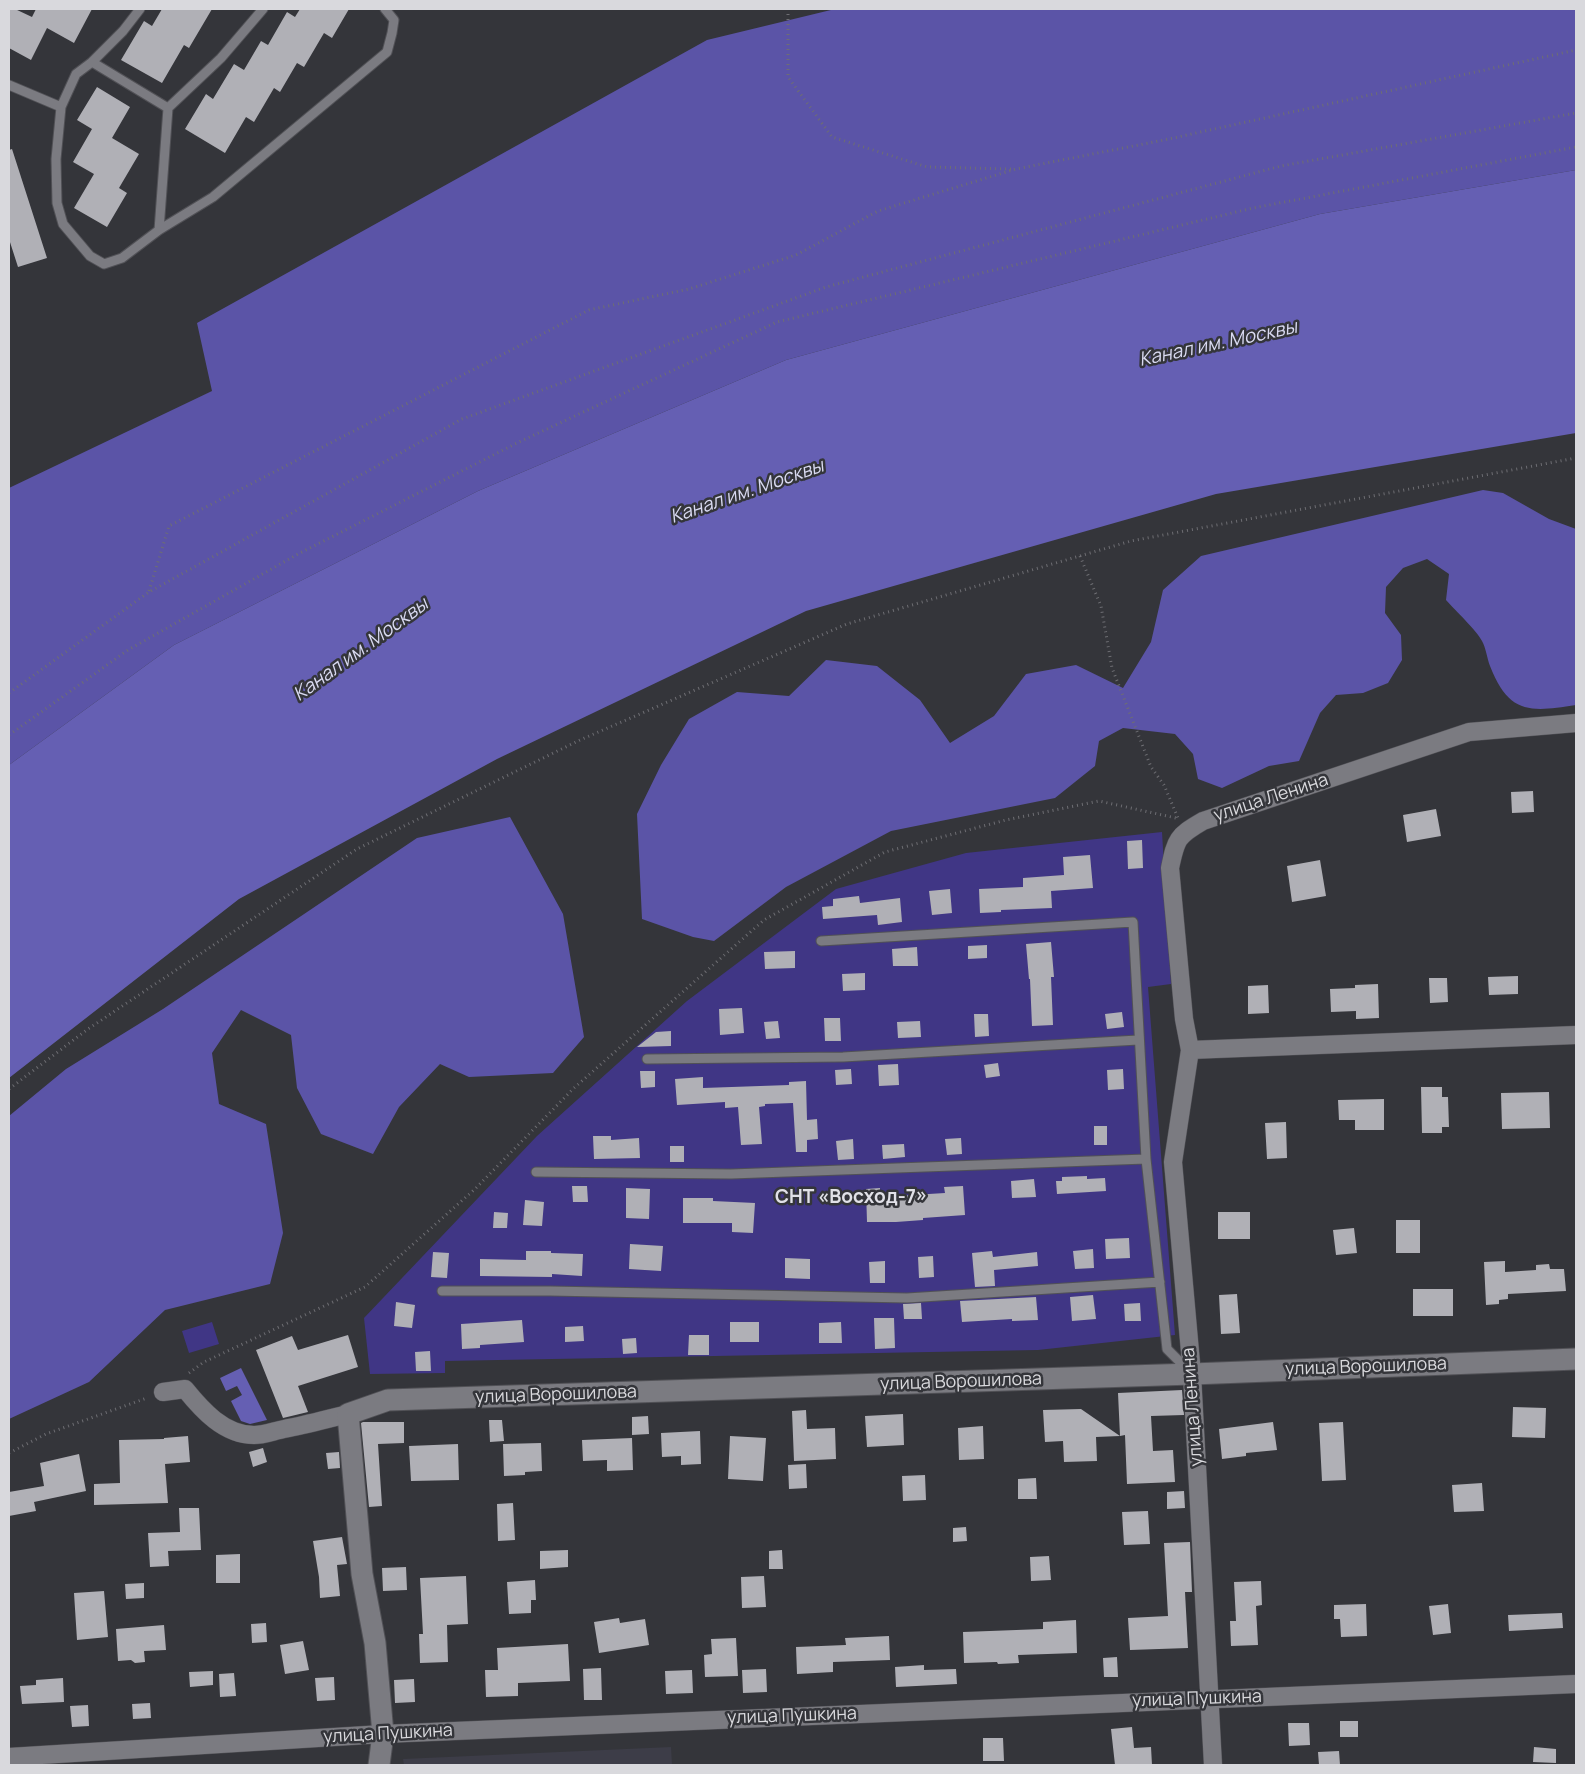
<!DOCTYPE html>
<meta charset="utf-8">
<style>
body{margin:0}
#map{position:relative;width:1585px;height:1774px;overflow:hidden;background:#34353a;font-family:Manrope,sans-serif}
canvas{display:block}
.frame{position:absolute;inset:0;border:10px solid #d9d9dd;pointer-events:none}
</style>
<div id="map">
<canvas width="1585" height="1774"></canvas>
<div class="frame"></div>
</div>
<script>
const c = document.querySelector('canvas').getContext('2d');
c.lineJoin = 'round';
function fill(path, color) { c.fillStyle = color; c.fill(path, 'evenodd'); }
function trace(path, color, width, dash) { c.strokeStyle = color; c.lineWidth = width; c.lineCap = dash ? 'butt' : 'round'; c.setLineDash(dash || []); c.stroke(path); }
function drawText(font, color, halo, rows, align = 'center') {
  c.font = font + ' Manrope,sans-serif'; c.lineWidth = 5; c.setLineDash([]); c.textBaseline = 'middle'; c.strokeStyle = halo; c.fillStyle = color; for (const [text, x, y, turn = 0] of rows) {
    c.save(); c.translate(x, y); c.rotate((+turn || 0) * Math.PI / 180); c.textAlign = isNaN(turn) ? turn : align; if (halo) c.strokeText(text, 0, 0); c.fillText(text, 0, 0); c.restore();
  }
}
fill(new Path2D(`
 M671,1747L672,1765H404L403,1759Z`), '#3d3d48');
fill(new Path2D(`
 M1162,832L1171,984L1148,987L1175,1335L1038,1350L445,1361V1373L370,1374L364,1318L537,1136L687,1001L836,889L966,853Z
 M212,1322L219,1344L189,1353L182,1331Z`), '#403685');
fill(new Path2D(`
 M835,9H1576V170L1320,214L786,360L478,491L174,645L9,765V488L212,391L197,323L707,40Z
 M1483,490L1503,493L1549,519L1576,529V705C1531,712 1509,715 1490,666C1487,658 1486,648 1482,641C1477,631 1455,610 1446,600L1449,574L1427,559L1403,568L1386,587L1385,613L1401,635L1402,660L1388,683L1363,693L1336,695L1320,713L1299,761L1269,766L1222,788L1198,779L1193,754L1175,734L1123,728L1099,741L1095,766L1055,798L891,831L786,887L714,941L693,937L642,919L637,814L661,765L689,719L737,692L789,696L826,660L877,666L920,700L950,743L994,716L1026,674L1076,665L1123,688L1151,642L1163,590L1201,556Z
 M510,817L563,914L584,1037L553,1073L469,1077L440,1064L399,1107L373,1154L321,1134L297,1088L291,1035L241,1010L212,1053L219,1104L266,1124L283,1233L270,1284L165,1310L89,1382L9,1419V1116L66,1069L163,1009L417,838Z`), '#5b54a7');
fill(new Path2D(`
 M1576,170V433L1216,494L806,611L497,759L239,899L9,1078V765L174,645L478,491L786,360L1320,214Z
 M241,1368L267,1420L250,1424L241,1421L231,1401L242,1395L237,1386L226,1391L220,1378Z`), '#655fb3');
fill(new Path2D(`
 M9,9H15L32,17L36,9H92L74,43L47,28L31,60L9,48Z
 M162,9H212L189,48L184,45L162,83L121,60L144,21L152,26Z
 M300,9H349L332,38L324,33L304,67L297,63L280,92L274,88L254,122L246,117L225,153L185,129L206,94L213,99L234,64L244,70L261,41L268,45L287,12L295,17Z
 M97,87L130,107L112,138L139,154L119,188L127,193L107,227L74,208L94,174L73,162L92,129L77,120Z
 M12,149L47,258L18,267L9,239V150Z
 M1533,791L1534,812L1512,813L1511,792Z
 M1436,809L1441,836L1407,842L1403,815Z
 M1142,840L1143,868L1128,869L1127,841Z
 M1090,855L1093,888L1051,891L1052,908L1001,910V912L980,913L979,889L1023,887V878L1064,875L1063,857Z
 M1320,860L1326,896L1292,902L1287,866Z
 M950,889L952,913L932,915L929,891Z
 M859,896L860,903L900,898L902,922L878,925L877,915L823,919L822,907L833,906V899Z
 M1051,942L1054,977H1051L1053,1025L1032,1026L1030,979H1029L1026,944Z
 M987,945V958L968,959V946Z
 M917,947L918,966H893L892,949Z
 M795,951V968L765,969L764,952Z
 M865,973V990L843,991L842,974Z
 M1518,976V994L1489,995L1488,977Z
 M1429,978H1447L1448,1002L1430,1003Z
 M1378,984L1379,1018L1356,1019V1011L1331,1012L1330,989L1355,988V985Z
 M1268,985L1269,1013L1248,1014V986Z
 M742,1008L744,1033L720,1035L719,1009Z
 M1122,1012L1124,1027L1107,1029L1105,1014Z
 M974,1014H988L989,1036L975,1037Z
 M824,1018H840L841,1041H825Z
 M778,1021L780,1038L766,1039L764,1022Z
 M920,1021L921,1037L898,1038L897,1022Z
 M671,1031V1046L637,1047L656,1032Z
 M998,1063L1000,1076L986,1078L984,1065Z
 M898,1064L899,1085L879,1086L878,1065Z
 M851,1069L852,1084L836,1085L835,1070Z
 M1123,1069L1124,1089L1108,1090L1107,1070Z
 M640,1071H655V1087L641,1088Z
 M703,1077V1088L789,1085V1082L806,1081L807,1120L817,1119L818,1139L807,1140V1152H796L793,1103L765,1104V1106L759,1107L762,1144L741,1145L738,1107L725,1108V1102L677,1105L675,1079Z
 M1421,1087H1442V1097H1448L1449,1127H1442V1133H1422Z
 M1549,1092L1550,1128L1502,1129L1501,1093Z
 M1384,1099V1130H1355V1120H1339L1338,1100Z
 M1286,1122L1287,1158L1267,1159L1265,1123Z
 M1094,1126H1107V1145H1094Z
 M593,1136H611V1140L639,1138L640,1158L594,1159Z
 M961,1138L962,1154L947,1155L945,1139Z
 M853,1139L854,1159L838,1160L836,1141Z
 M904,1144L905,1157L883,1159L882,1145Z
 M670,1146H684V1162H670Z
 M1087,1176V1179L1105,1178L1106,1191L1057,1194L1056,1181H1062V1177Z
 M1034,1179L1036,1197L1012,1198L1011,1181Z
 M572,1186H587L588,1202H573Z
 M963,1186L965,1215L923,1218V1220L896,1222H867L866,1189L880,1188V1197L945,1193L944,1187Z
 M626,1188L650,1189L649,1219L626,1218Z
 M683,1198H713V1201L755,1203L753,1233L732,1232V1223H683Z
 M525,1200L544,1202L542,1226L523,1225Z
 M494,1212L508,1213L507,1228H493Z
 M1218,1212H1250V1239H1218Z
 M1396,1220H1420V1253H1396Z
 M1354,1228L1357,1253L1336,1255L1333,1230Z
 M1129,1238L1130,1258L1106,1259L1105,1239Z
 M630,1244L663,1246L661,1271L629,1269Z
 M1093,1249L1094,1268L1075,1269L1073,1251Z
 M526,1251H551V1253L583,1254L582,1276L552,1274V1277L480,1276V1259L526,1260Z
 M992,1251L993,1257L1037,1252L1038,1266L994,1270L995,1286L975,1287L972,1253Z
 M433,1252L449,1253L447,1278L431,1277Z
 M933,1256L934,1277L919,1278L918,1257Z
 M785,1258L810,1259V1279L785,1278Z
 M885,1261V1283H870L869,1262Z
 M1505,1261V1272L1536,1270V1265L1549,1264L1550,1269H1564L1566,1291L1508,1294V1299L1499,1300V1304L1486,1305L1484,1262Z
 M1413,1289H1453V1316H1413Z
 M1237,1294L1240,1333L1221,1334L1219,1295Z
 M1093,1295L1096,1319L1072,1321L1070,1297Z
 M1036,1297L1038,1320L1012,1321V1319L962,1322L960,1301Z
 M396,1302L415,1305L412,1328L394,1326Z
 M921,1303L922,1319H904L903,1304Z
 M1140,1303L1141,1321H1125L1124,1304Z
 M874,1318H894L895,1348L875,1349Z
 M522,1320L524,1342L480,1345V1348L462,1349L461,1324Z
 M730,1322H759V1342H730Z
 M841,1322L842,1343H819V1323Z
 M583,1326L584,1341L565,1342V1327Z
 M348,1335L358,1367L298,1386L308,1412L283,1418L256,1350L292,1336L298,1350Z
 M689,1335H709V1355H688Z
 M636,1338L637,1353L623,1354L622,1339Z
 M430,1351L431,1371H416L415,1352Z
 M1182,1390L1184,1415L1151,1416L1153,1451L1173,1450L1175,1482L1127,1484L1125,1435L1120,1436L1118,1393Z
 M1513,1407L1546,1408L1545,1438L1512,1437Z
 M1081,1409L1120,1436L1096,1437L1097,1461L1064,1462L1063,1441L1045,1442L1043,1410Z
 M806,1410L807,1429L835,1428L836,1459L794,1461L792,1411Z
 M903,1414L904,1445L867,1447L865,1416Z
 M648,1416L649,1434L632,1435V1417Z
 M489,1420H502L504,1441L490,1442Z
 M363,1422H404V1443L378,1444L382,1506L369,1507L361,1423Z
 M1273,1422L1277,1450L1246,1453V1456L1222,1459L1219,1429Z
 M1343,1422L1346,1480L1322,1481L1319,1423Z
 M983,1426L984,1459L959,1460L958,1428Z
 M700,1431L701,1464L681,1465V1456L662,1457L661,1433Z
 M188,1436L190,1462L165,1464L168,1503L94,1505V1484L120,1483L119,1440L164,1439V1438Z
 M730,1436L766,1438L763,1481L728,1479Z
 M632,1438L633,1470L607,1471V1460L583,1461L582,1440Z
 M541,1443L542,1471L525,1472V1475L504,1476L503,1444Z
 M458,1444L459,1480L411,1481L409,1446Z
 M263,1448L267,1462L253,1467L249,1452Z
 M339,1452L340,1468L328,1469L326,1453Z
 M79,1454L86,1491L34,1502L36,1511L9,1516V1492L44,1486L40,1463Z
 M806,1464L807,1488L789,1489L788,1465Z
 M925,1475L926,1500L903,1501L902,1476Z
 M1036,1478L1037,1499H1018V1479Z
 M1482,1483L1484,1511L1454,1512L1452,1485Z
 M1184,1491L1185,1508L1167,1509V1492Z
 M513,1503L515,1540L498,1541L497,1504Z
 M179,1508H199L201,1550L168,1551L169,1566L150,1567L148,1533L180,1532Z
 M1148,1511L1150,1544L1124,1545L1122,1512Z
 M966,1527L967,1541L953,1542V1528Z
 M342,1537L347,1564L337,1565L340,1596L320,1598L319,1577L313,1541Z
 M1190,1542L1192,1592H1185L1188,1648L1130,1650L1128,1618L1168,1616L1164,1543Z
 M568,1550V1567L540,1569V1551Z
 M782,1550L783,1569H769V1551Z
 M240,1554V1583H216V1555Z
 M1049,1556L1051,1580L1031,1581L1030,1557Z
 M406,1567L407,1590L383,1591L382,1568Z
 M466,1576L468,1624L447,1625L448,1662L420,1663L419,1634H423L420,1578Z
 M764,1576L766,1607L742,1608L741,1577Z
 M535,1580L536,1600H531V1613L509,1614L507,1582Z
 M1261,1581L1262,1605L1256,1606L1258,1645L1231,1646L1230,1621H1236L1234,1582Z
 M144,1583V1598L126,1599L125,1584Z
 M104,1591L108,1637L77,1640L74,1593Z
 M1366,1604L1367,1636L1341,1637L1340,1619H1334V1605Z
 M1448,1604L1451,1633L1433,1635L1429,1606Z
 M1562,1613L1563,1628L1509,1631L1508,1615Z
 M619,1618L620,1623L645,1619L649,1645L599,1653L594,1622Z
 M1076,1620L1077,1653L1018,1655L1019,1663L998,1664L997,1662L964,1663L963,1632L1043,1629V1622Z
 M266,1623L267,1642L252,1643L251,1624Z
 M164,1625L166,1650L144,1651L145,1662L135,1663L131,1660L118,1661L116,1629Z
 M889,1636L890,1660L833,1662V1672L797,1674L796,1647L846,1645L845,1638Z
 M736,1638L738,1676L705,1677L704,1655L712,1654L711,1639Z
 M303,1641L309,1670L285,1674L280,1645Z
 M568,1644L570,1681L518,1683V1696L486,1697L485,1670H498L497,1648Z
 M1117,1657L1118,1677H1104L1103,1658Z
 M924,1665V1670L956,1669L957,1684L896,1687L895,1667Z
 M601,1668L602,1700H584L583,1669Z
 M766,1669L767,1692L743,1693L742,1670Z
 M692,1670L693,1693L666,1694L665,1671Z
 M213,1671V1685L190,1687L189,1672Z
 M234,1673L236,1696L220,1697L219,1674Z
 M334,1677L335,1700L317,1701L315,1678Z
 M63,1678L64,1702L22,1704L20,1686L36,1685V1680Z
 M414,1679L415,1702L395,1703L394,1680Z
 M150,1703L151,1718L133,1719L132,1704Z
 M88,1705L89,1726L72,1727L70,1706Z
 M1340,1721H1358V1737H1340Z
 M1288,1723H1309L1310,1745L1289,1746Z
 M1132,1727L1134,1748L1151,1747L1152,1765H1115L1111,1729Z
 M983,1738H1003L1004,1761H983Z
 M1534,1747L1556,1749V1763L1533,1762Z
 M1339,1751L1340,1765H1319L1318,1752Z`), '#b0b0b6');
const service = new Path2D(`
 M92,62L123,31L140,9
 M9,85L61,107L56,159L57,203L63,224L90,256L104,264L122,258L159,230L213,197L387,52L392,33L394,20L385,9
 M61,107L76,74L92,62L168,108L159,230
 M168,108L221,58L263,9
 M821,941L1133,922L1146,1159L1167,1349L1190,1372
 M647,1059L843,1057L1138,1040
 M536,1172L731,1174L1146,1159
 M442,1291H550L907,1298L1160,1282`);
const minor = new Path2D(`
 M1190,1050L1576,1035
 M163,1392L185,1389C202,1410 224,1435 254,1435C263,1435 274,1431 284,1429C306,1425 327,1419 348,1414
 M9,1757L383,1734L1576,1684
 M1213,1765L1192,1374L1173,1162L1190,1050L1184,1019L1170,868C1176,839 1177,836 1203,821L1469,732L1576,723`);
const tertiary = new Path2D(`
 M379,1765L383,1734L375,1643L362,1574L348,1414L388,1400L1192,1374L1576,1359`);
trace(service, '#515156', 11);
trace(minor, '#515156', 19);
trace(tertiary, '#515156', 23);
trace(new Path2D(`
 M788,9V77L832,137L927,167L1011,169
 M1080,556L1101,606L1112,668L1151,767L1164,785L1178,818
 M149,591L169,526L589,310L689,289L796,255L878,211L1016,169L1164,140L1576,50
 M9,693L149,592L462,419L826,287L1281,166L1576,113
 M9,735L128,650L298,554L519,442L777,322L1253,208L1576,147
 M9,1089L88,1029L357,849L580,740L847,624L1131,541L1576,458
 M189,1373L204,1362L365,1287L475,1189L574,1088L764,920L885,852L1006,820L1099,801L1176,818
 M9,1453L46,1434L147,1398`), '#6e6e73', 3, [1, 4]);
trace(service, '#7b7b81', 9);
trace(minor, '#7b7b81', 18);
trace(tertiary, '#7b7b81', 21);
drawText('18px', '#d9d9dd', '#34353a', [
 ["улица Ленина",1271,798,-18],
 ["улица Ворошилова",1366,1367,-2],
 ["улица Ворошилова",961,1382,-2],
 ["улица Ворошилова",556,1395,-2],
 ["улица Ленина",1193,1407,-94],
 ["улица Пушкина",1197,1699,-2],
 ["улица Пушкина",792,1716,-2],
 ["улица Пушкина",388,1734,-3]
]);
drawText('italic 19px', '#d9daf1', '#34353a', [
 ["Канал им. Москвы",1218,344,-12],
 ["Канал им. Москвы",747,492,-19],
 ["Канал им. Москвы",361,650,-36]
]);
drawText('bold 19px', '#e1e1e8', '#34353a', [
 ["СНТ «Восход-7»",851,1198]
]);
</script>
